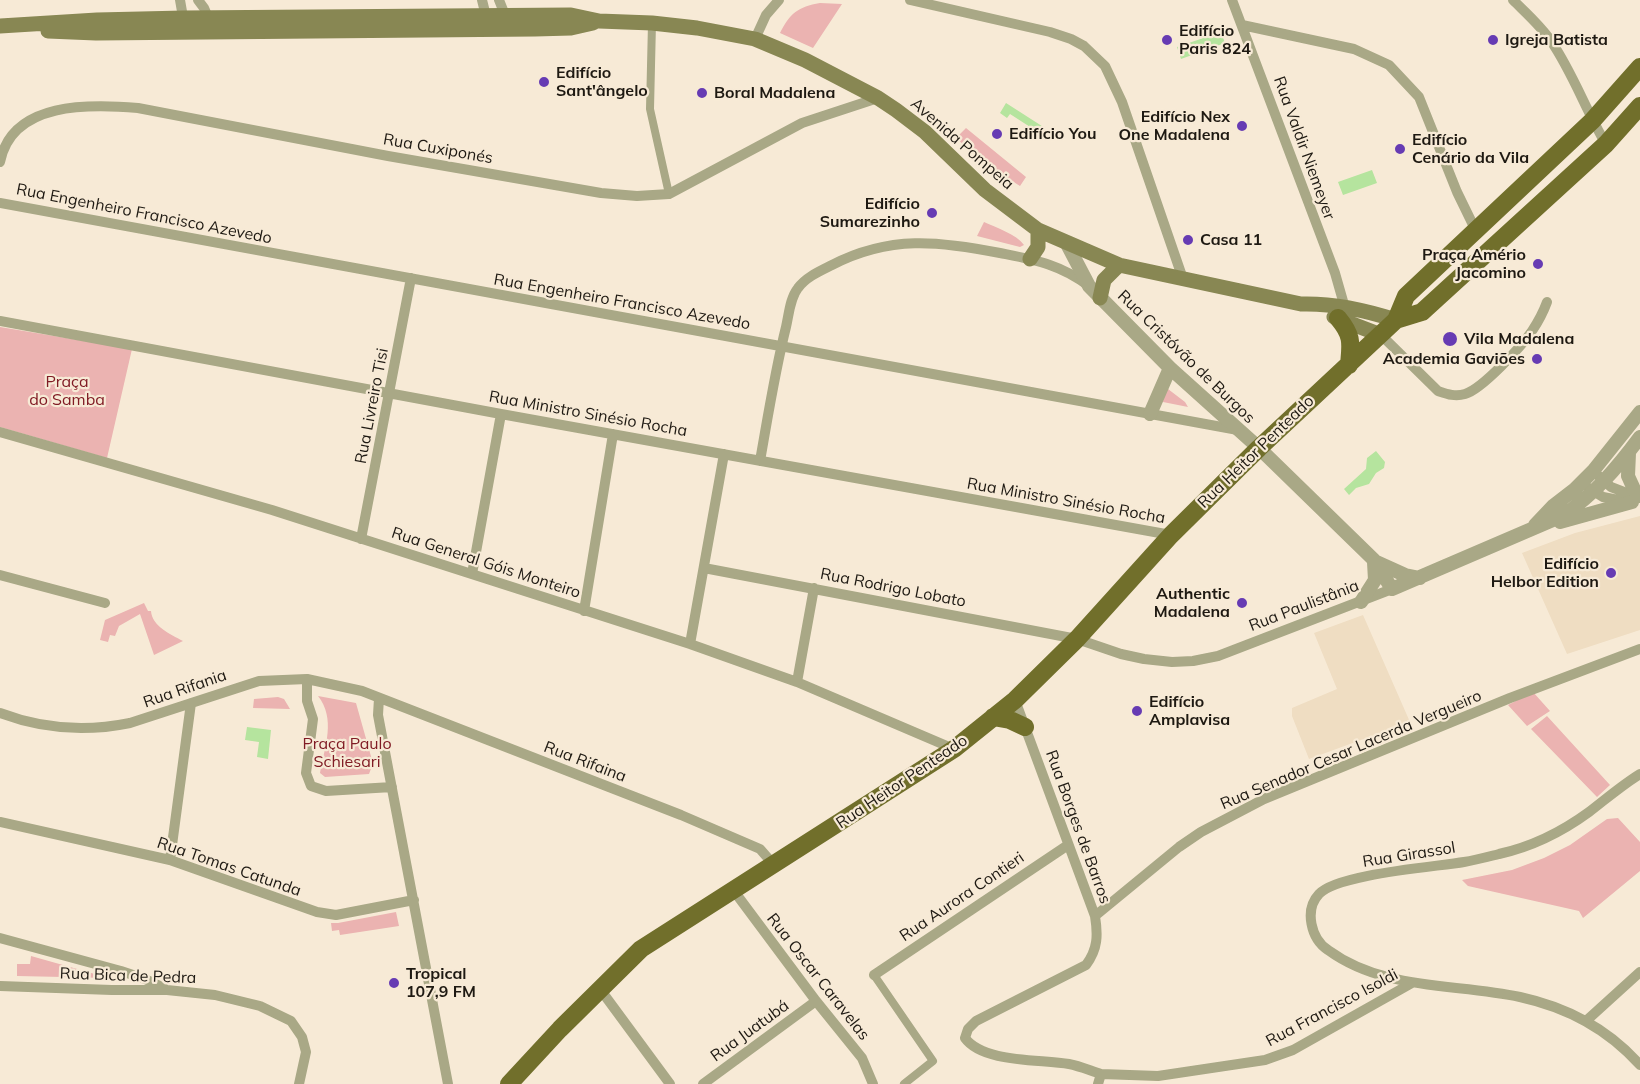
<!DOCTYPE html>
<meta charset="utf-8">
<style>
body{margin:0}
canvas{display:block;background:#f7ead6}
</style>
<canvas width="1640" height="1084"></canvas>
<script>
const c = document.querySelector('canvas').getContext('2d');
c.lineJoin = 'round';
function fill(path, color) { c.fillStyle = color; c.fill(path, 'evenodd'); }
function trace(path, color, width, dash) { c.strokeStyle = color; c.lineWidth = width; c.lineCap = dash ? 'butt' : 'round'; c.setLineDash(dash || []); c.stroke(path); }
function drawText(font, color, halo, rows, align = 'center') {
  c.font = font + ' Mulish,sans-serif'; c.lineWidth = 4.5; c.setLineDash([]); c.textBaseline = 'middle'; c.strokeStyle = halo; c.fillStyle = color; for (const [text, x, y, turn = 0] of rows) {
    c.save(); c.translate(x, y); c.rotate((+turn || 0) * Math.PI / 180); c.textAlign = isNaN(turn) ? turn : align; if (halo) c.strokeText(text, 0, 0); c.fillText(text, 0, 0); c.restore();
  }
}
fill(new Path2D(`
 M1640,516V630L1567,654L1522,553L1575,533Z
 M1363,615L1410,722L1309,759L1292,716V708L1337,689L1314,633Z`), '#efddc2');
fill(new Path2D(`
 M820,3L842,4L813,48L780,33C790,13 798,7 820,3Z
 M966,128L1026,177L1020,186L985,164L956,138Z
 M984,222C997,228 1016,234 1024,245L1020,247L977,236Z
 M0,327L132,349L107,458L0,427Z
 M1168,389L1185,402L1188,407L1163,402L1164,394Z
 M144,603L148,611H151C152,626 170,634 183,641L154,655L140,614L119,626L115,636L110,635L108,642L100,640L105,620Z
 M1533,692L1550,711L1527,726L1508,705Z
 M318,696L356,703L372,760V766L369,774L325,777L320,773C325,746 336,719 318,696Z
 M278,697L284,699L290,709L253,708L254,699Z
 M1547,716L1610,785L1597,797L1531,729Z
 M1618,818L1640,842V871L1583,918L1579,911L1468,886L1462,880L1512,870L1544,858L1570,845L1607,819Z
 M396,912L399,926L340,935L339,930L332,931L331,923H338Z
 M31,956L109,978L17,976V964H30Z`), '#ebb3b1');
fill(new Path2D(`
 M1221,32L1225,43L1181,59L1177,47Z
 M1006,103L1045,128L1041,134L1010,114L1007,118L1000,113Z
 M1372,170L1377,183L1343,195L1338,182Z
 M1376,451L1385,462L1384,468L1376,473L1369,484L1356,488L1349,495L1344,489L1366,469L1367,458Z
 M247,727L271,730L268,759L257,757L259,742L245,740Z`), '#b5e49e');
trace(new Path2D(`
 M652,23L650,109L669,194
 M874,975L933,1061L904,1084`), '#a9a886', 8);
trace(new Path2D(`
 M180,0L184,23
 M198,0L204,8L210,22
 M482,0L487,20
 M499,0L507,20
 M910,0L1050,32L1071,39L1084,46L1105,66L1122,102L1183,279
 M1232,0L1335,273L1345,308
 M1513,0C1526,13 1540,25 1551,41C1573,73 1586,111 1606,144
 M1242,25L1354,49L1389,65L1419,97L1457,192L1476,231
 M755,39L766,15L779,0
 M0,162C12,101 90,104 138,108L388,156L601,193L637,196L669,194L802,123L878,98
 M0,203L1238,430
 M0,321L501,414L1171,535
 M1381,335L1438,391C1447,394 1455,397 1465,394C1482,389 1521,347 1532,331C1538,322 1543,313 1547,302
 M0,432L272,510L690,644L797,682L954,749
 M760,461C768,416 775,371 786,327C789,314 790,298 798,288C806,277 820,271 832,265C890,235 939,241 1000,253C1035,260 1060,264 1089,286
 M1593,471L1611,487L1640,498
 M1587,487L1603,497L1628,502
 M361,539L411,278
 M704,568L1077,639L1121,654L1144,659L1172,662L1193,661L1218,656L1392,589
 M472,574L501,414
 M0,575L105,603
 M584,611L613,434
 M690,644L724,454
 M307,679V701L313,719L306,773L311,786L326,791L392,787
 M797,682L814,588
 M379,698L378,715L448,1084
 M1015,700L1095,916C1098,935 1098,949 1086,965L976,1021L968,1029L965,1038C983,1063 1041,1059 1069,1064C1080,1066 1091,1071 1101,1074
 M0,713C42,729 86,732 130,723L259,681L307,679L362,691L681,815L760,849L774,865
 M1640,774C1622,785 1606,799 1589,812C1563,831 1531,847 1499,854C1487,857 1476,860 1464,862C1434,867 1337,874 1319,894C1304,910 1311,939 1328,950C1384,991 1455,983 1520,997C1566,1007 1608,1029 1640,1065
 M0,822L170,860L317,912L336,915L414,900
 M170,860L191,703
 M734,891L816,1001L862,1058L873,1084
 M1095,916L1179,847L1201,832L1264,799L1510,698L1640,649
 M0,938L121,971L145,979L164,988
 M874,975L1068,845
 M0,986L112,990H167L215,995L260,1006L291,1021L302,1037L306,1052L299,1084
 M600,989L670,1084
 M1586,1021L1640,972
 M703,1084L816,1001
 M1098,1084L1101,1074L1158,1076L1265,1060L1293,1050L1412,983`), '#a9a886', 10);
trace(new Path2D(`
 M1067,244L1089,286L1170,368L1259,448L1374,560L1392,589L1562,516C1594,495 1617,468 1640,437
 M1150,414L1170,368
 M1629,453L1628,476L1637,496
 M1560,522L1632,502
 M1535,525L1553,506L1575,489L1593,471L1640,412
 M1374,561L1405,575L1420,578
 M1361,602L1375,580L1374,562`), '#a9a886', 14);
trace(new Path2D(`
 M0,26L97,20L184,18L571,15L599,21L652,23L697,28L755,39L805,60L878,98L896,110L925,132L985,190L1038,230L1119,265L1301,304C1333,303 1365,310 1396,320
 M48,31L96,33L535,29L571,28L593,23
 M1030,259L1038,247V230
 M1100,298L1104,280L1119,265
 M1334,317L1381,335`), '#888753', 15);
trace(new Path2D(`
 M1338,318C1353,336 1351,343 1349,365
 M1396,320L1422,312L1606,144L1640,106
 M993,717L1010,720L1025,727
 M509,1084L560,1029L641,949L954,749L1015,700L1077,639L1171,535L1259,448L1396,320L1406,296L1592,121L1640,67`), '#716f2b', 18);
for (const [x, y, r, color] of [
 [1167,40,6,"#663bb3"],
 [1493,40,6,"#663bb3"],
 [544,82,6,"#663bb3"],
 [702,93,6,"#663bb3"],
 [1242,126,6,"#663bb3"],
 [997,134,6,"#663bb3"],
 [1400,149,6,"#663bb3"],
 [932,213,6,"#663bb3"],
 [1188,240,6,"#663bb3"],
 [1538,264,6,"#663bb3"],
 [1450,339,8,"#663bb3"],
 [1537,359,6,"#663bb3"],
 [1611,573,6,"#663bb3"],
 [1242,603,6,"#663bb3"],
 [1137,711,6,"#663bb3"],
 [394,983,6,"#663bb3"]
]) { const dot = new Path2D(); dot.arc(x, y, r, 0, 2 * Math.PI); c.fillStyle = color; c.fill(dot); trace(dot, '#f7ead6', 2); }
drawText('bold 16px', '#1e1912', '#f7ead6', [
 ["Edifício",1179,31],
 ["Paris 824",1179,49],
 ["Igreja Batista",1505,40],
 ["Edifício",556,73],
 ["Sant'ângelo",556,91],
 ["Boral Madalena",714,93],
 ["Edifício Nex",1230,117,"right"],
 ["One Madalena",1230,135,"right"],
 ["Edifício You",1009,134],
 ["Edifício",1412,140],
 ["Cenário da Vila",1412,158],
 ["Edifício",920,204,"right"],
 ["Sumarezinho",920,222,"right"],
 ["Casa 11",1200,240],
 ["Praça Amério",1526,255,"right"],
 ["Jacomino",1526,273,"right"],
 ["Vila Madalena",1464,339],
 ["Academia Gaviões",1525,359,"right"],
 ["Edifício",1599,564,"right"],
 ["Helbor Edition",1599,582,"right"],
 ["Authentic",1230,594,"right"],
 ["Madalena",1230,612,"right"],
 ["Edifício",1149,702],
 ["Amplavisa",1149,720],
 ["Tropical",406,974],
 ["107,9 FM",406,992]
], 'left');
drawText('16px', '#1e1912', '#f7ead6', [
 ["Avenida Pompeia",962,144,41],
 ["Rua Valdir Niemeyer",1304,148,70],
 ["Rua Cuxiponés",438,149,10],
 ["Rua Engenheiro Francisco Azevedo",144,214,11],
 ["Rua Engenheiro Francisco Azevedo",622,302,10],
 ["Rua Cristóvão de Burgos",1186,357,44],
 ["Rua Livreiro Tisi",372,406,-79],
 ["Rua Ministro Sinésio Rocha",588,414,10],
 ["Rua Heitor Penteado",1256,452,-44],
 ["Rua Ministro Sinésio Rocha",1066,501,10],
 ["Rua General Góis Monteiro",486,563,18],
 ["Rua Rodrigo Lobato",893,588,11],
 ["Rua Paulistânia",1304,606,-21],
 ["Rua Rifania",185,689,-19],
 ["Rua Senador Cesar Lacerda Vergueiro",1351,750,-23],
 ["Rua Rifaina",585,762,21],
 ["Rua Heitor Penteado",902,782,-34],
 ["Rua Borges de Barros",1078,827,70],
 ["Rua Girassol",1409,855,-9],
 ["Rua Tomas Catunda",229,867,19],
 ["Rua Aurora Contieri",962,897,-34],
 ["Rua Bica de Pedra",128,976,2],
 ["Rua Oscar Caravelas",818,977,52],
 ["Rua Francisco Isoldi",1332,1008,-28],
 ["Rua Juatubá",750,1031,-36]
]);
drawText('16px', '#801b24', '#f7ead6', [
 ["Praça",67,382],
 ["do Samba",67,400],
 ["Praça Paulo",347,744],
 ["Schiesari",347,762]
]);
</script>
